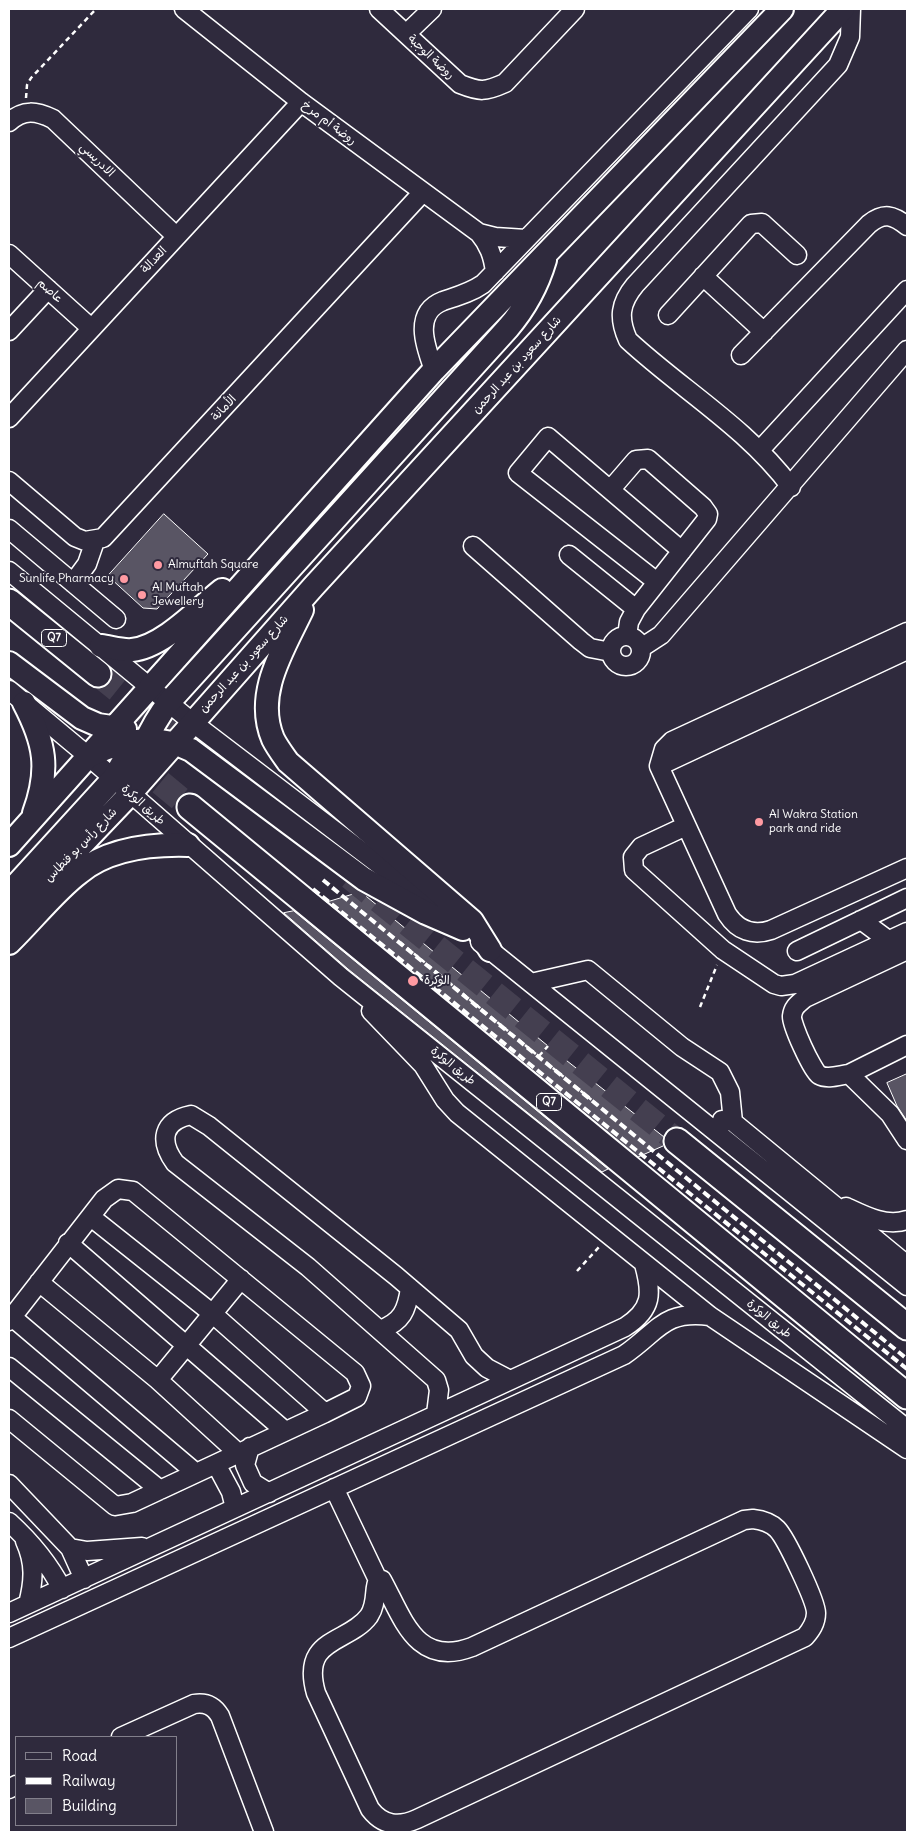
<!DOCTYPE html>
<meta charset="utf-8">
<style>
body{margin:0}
#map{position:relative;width:916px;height:1841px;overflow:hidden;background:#2f2a3d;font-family:Delius,sans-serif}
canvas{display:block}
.frame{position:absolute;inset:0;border:10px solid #fff;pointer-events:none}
.legend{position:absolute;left:15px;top:1736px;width:162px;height:90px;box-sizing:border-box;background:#2f2a3d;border:1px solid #827f8b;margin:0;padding:6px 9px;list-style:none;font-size:15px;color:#fff}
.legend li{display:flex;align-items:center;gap:10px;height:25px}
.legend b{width:25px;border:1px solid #827f8b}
</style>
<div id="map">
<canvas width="916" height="1841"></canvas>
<div class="frame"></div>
<ul class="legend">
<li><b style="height:6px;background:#2f2a3d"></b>Road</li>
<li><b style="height:6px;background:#fff"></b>Railway</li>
<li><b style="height:14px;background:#595564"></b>Building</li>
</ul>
</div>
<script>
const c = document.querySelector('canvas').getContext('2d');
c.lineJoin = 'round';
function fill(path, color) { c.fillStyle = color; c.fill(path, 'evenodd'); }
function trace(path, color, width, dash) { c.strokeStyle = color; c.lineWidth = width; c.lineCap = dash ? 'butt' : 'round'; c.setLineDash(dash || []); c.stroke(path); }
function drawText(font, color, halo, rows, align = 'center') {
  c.font = font + ' Delius,"Playpen Sans Arabic",sans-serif'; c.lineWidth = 4; c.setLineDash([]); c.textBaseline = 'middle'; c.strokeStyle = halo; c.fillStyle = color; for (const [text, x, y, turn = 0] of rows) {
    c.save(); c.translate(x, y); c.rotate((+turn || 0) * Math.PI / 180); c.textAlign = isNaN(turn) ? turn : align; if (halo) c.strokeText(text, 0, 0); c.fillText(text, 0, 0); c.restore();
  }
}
const building = new Path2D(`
 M164,514L208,554L157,609L143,608L108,576Z
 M361,892L548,1046L664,1137L663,1146L638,1157L328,902Z
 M294,911L608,1169L602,1172L348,969L284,913Z
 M907,1074V1121L897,1106L887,1083Z`);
fill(building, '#595564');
trace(building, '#fff', 1);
trace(new Path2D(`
 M98,674L195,752
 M132,759L190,807
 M350,877L677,1141`), '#443f50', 25, [25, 12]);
const minor = new Path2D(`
 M184,9L301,102L479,233C489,245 493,256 495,272
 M379,9L460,84C480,92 485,92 505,83L575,9
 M406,34L432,9
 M9,122C24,109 36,111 53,119L176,236
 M479,233L495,237L526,239
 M9,254L91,328
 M703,276L764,332
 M668,315L751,224L762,223L797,255
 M9,331L48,289
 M741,355L869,224C884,212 893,215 907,226
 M434,370C426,348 412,313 443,301C458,296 470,293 483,284L749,9
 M9,418L301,102
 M760,450L907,290
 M9,481L75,537L85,541L103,538L423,192
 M791,487C746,427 682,390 628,340C618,318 620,303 635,285L838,65L850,37L851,9
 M611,489L636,460L648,459L703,507L708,514L707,519L636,609L629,622L627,636
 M9,529L116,619
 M473,546L581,641L590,648L611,652
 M569,555L636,609
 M9,571L192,722L444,914
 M657,582L518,473L548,437L682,551
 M73,583L87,564L95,541
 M907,632L672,741L664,749L659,766L727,914C738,931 753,936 771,930L907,868
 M611 651a15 15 0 1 1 30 0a15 15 0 1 1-30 0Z
 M641,648L661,635L907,350
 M9,690L88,756L341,977L907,1429
 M659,766L907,650
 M686,826L641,847L633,857L634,870L723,950L774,984L781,986L795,984L907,932
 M861,920L888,940
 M480,942L907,1286
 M907,950L805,998C798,1004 793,1007 792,1016C791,1024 812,1070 819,1075C828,1080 840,1075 849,1074L890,1114L907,1140
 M797,951L907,898
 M531,983L588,970L682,1047L720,1072L730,1092L733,1122
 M371,1011L423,1065L445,1100L457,1113L710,1316L907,1449
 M849,1074L907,1045
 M722,1120L733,1122L907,1265
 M846,1207C865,1216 886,1227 907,1220
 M91,1217L213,1314L325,1413
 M68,1243L285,1431
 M39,1282L158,1380L241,1279
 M12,1317L196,1473
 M9,1321L104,1199L118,1189L133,1191L355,1373L361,1386L357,1397L325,1413L132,1503L115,1506L9,1419
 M380,1330C402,1322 407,1310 410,1288
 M9,1367L160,1490
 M158,1380L238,1453
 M436,1414L439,1390L436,1380L308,1267L175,1163C159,1141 162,1121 191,1115L209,1126L396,1276L459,1330L474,1356L487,1368L510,1380
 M250,1447L245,1465L253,1483L269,1493
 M216,1464L231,1492L235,1508
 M9,1484L70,1548L87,1551L142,1547
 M334,1488L378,1580
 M753,1519C762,1520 770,1522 777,1529C786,1538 816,1601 816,1613C816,1623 811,1630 805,1637L417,1819C399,1827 383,1826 370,1809L316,1693C300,1637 348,1644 369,1616C378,1602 373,1589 378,1580H382C403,1618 416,1668 472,1647L744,1520Z
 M9,1522C31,1542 48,1562 62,1589
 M25,1541C35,1563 34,1581 28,1604
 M70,1548L84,1579
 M9,1613L625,1327C653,1309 652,1293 644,1264
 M9,1638L624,1355C659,1331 663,1310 710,1316
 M121,1737L194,1704C206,1702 214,1706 220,1716L264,1832
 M9,1789L16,1785`);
const major = new Path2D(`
 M302,610C283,650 254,694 273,739C277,747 283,755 288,762L472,921L490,950
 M101,646C110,647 122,651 132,650C163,647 198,609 222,590
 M9,663L82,718L98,725L125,729
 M24,703C45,743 50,769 34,813
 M91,755C124,739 158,734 191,750L364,879L426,913L463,929
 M130,792C136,758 148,730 169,702L508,328C526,307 537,287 545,260
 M9,845L434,370L782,9
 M9,893L114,778L132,746
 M9,921L130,794L313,587L843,9
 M9,943C31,922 55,891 79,873C108,849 152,844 188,845`);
const highway = new Path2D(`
 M9,602L98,674
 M190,807L907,1396
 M677,1141L907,1327`);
trace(minor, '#fff', 21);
trace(major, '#fff', 26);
trace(highway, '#fff', 29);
trace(new Path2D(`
 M26,98L27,85L31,78L96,9
 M400,942L599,1106
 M700,1007L717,965
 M539,1056L548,1046
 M577,1271L600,1246`), '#fff', 2.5, [5, 4]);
trace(minor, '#2f2a3d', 18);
trace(major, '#2f2a3d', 22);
trace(highway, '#2f2a3d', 25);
trace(new Path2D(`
 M323,880L907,1359
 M313,889L907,1369`), '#fff', 4, [8, 4]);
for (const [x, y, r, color] of [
 [158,565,5,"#ff9aa2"],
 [124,579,5,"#ff9aa2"],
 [142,595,5,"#ff9aa2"],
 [759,822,5,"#ff9aa2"],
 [413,981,6,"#ff9aa2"]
]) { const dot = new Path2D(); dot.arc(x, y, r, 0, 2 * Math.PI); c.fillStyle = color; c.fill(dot); trace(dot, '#2f2a3d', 2); }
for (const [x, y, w] of [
 [54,638,25],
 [549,1102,25]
]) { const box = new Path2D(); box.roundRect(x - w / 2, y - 8.5, w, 17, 4); c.fillStyle = '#2f2a3d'; c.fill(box); trace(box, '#fff', 1); }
drawText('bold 11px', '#fff', null, [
 ["Q7",54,638],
 ["Q7",549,1102]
]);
drawText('12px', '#fff', '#2f2a3d', [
 ["روضة الوجبة",431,57,43],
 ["روضة أم مرخ",329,123,37],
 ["الادريسي",97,160,44],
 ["العدالة",154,260,-47],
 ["عاصم",50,291,42],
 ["شارع سعود بن عبد الرحمن",517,365,-48],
 ["الأمانة",224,408,-47],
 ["شارع سعود بن عبد الرحمن",244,664,-48],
 ["طريق الوكرة",143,805,42],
 ["شارع رأس بو فنطاس",81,845,-46],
 ["طريق الوكرة",453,1066,39],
 ["طريق الوكرة",769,1319,39]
]);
drawText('12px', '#fff', '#2f2a3d', [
 ["Almuftah Square",168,565],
 ["Sunlife Pharmacy",114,579,"right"],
 ["Al Muftah",152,588],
 ["Jewellery",152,602],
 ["Al Wakra Station",769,815],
 ["park and ride",769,829],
 ["الوكرة",424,981]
], 'left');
</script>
